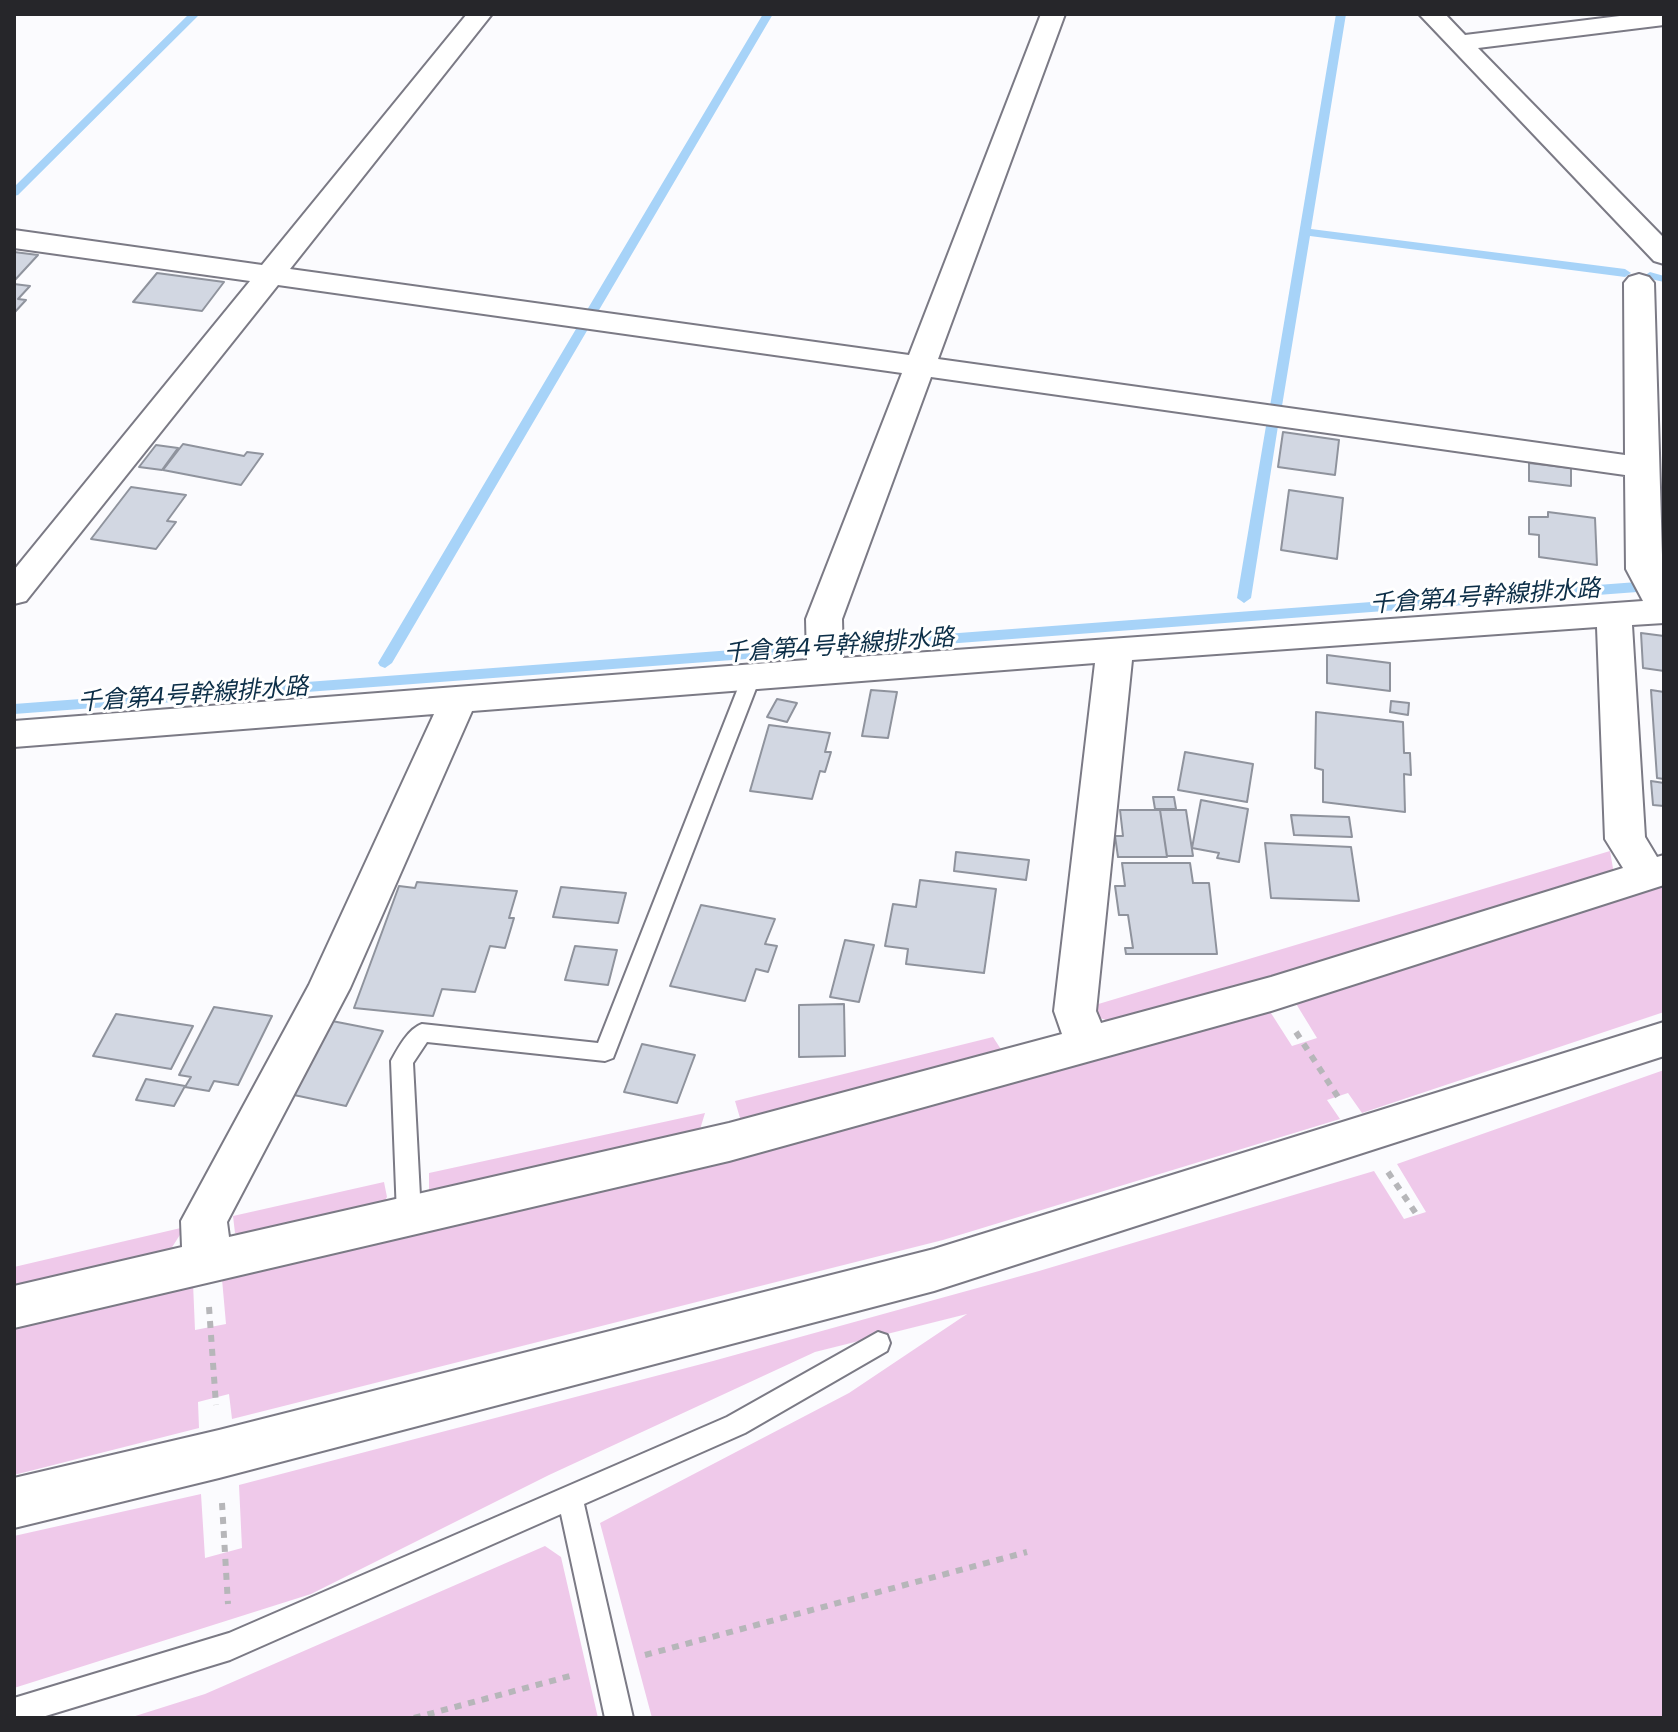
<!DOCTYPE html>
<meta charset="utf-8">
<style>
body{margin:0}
#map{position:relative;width:1678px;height:1732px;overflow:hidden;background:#fbfbfe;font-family:Poppins,sans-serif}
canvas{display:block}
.frame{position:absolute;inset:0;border:16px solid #26262a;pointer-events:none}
</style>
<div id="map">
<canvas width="1678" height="1732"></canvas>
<div class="frame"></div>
</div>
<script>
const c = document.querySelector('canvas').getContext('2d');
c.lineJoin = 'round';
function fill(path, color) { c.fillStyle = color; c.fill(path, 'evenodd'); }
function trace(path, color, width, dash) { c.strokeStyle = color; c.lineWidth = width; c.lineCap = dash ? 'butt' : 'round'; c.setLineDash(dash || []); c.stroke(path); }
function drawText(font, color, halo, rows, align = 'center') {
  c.font = font + ' Poppins,"Noto Sans JP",sans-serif'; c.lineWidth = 6; c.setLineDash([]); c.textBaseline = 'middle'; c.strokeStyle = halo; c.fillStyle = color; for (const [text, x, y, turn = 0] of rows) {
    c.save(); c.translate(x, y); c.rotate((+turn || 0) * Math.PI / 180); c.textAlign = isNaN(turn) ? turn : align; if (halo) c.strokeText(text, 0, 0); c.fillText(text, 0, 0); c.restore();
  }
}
fill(new Path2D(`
 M1610,851L1614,874L1120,1025L1100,1018L1095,1005Z
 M1664,886V1012L1362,1113L1348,1093L1327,1100L1340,1119L943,1240L232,1419L229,1394L198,1402L199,1428L14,1475V1325L193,1283L195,1330L226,1324L222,1279L1269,1010L1292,1046L1317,1038L1295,1002Z
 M993,1037L1004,1054L752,1121L740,1118L735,1101Z
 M1664,1070V1718H652L600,1523L849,1393L967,1314L815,1352L549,1475L311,1594L14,1688V1536L201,1494L205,1558L242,1548L239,1485L713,1361L1039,1271L1374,1171L1404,1219L1426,1212L1397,1164Z
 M705,1113L698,1136L438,1198L429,1191V1173Z
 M384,1182L387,1197L378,1213L257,1243L235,1233L233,1216Z
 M185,1227L160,1266L14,1299V1267Z
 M545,1546L561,1557L598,1718H129L205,1694Z`), '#efc9ea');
fill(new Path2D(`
 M189,14H200L18,195L14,196V187Z
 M763,14H773L599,310L593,314L589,313L587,310Z
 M1336,14H1346L1311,229L1625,269L1631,273L1625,277L1310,236L1282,406L1276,410L1270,406Z
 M1650,272L1664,276V282L1646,278L1644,276Z
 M582,325L588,329L392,663L385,668L380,666L378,663L576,329Z
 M1272,422L1278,426L1251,598L1244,603L1237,598L1266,426Z
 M1664,580V590L14,714V704Z`), '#a7d3f8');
const building = new Path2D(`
 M14,252L38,255L14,281Z
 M157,273L224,282L202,311L133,302Z
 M14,284L30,286L18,299L26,300L14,313Z
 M1283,432L1339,440L1335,475L1278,467Z
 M183,444L244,456L247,452L263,454L241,485L163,470Z
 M156,445L178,448L162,470L139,467Z
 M1529,463L1571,468V486L1529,481Z
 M131,487L186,495L167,521L176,522L156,549L91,539Z
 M1289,490L1343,498L1337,559L1281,550Z
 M1548,512L1595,518L1597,565L1539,557V535L1529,534V517H1548Z
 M1641,633L1664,636V671L1643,668Z
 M1327,655L1390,663V691L1327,683Z
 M871,690L897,692L888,738L862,736Z
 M1651,690L1664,692V779L1657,778Z
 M777,699L797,703L787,722L767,717Z
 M1391,701L1409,703L1408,715L1390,712Z
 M1316,712L1403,722L1404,753H1410L1411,775L1404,774L1405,812L1323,802V770L1315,768Z
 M769,725L830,733L825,752H831L825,772L820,771L812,799L750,791Z
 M1185,752L1253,764L1247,802L1178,790Z
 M1651,781L1664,783V806L1653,805Z
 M1153,797H1174L1176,809H1155Z
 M1201,800L1248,809L1239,862L1217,858L1219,853L1192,848Z
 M1120,810H1160L1167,857H1118L1115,836H1123Z
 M1160,810H1186L1193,856H1167Z
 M1291,815L1349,817L1352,837L1294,835Z
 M1265,843L1351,847L1359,901L1271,898Z
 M956,852L1029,860L1026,880L954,871Z
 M1122,863H1190L1193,883H1209L1217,954H1126L1125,948H1133L1128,915H1119L1115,886H1125Z
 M920,880L996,889L984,973L906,964L908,949L885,946L893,904L916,907Z
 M417,882L517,891L509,918H514L505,948L490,946L475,992L442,989L433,1016L354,1008L399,886L415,888Z
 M561,887L626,893L618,923L553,917Z
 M701,905L775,919L765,944L777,946L768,972L756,969L745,1001L670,986Z
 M845,940L874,945L859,1002L830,997Z
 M575,946L617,950L608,985L565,980Z
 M844,1004L845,1056L799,1057V1005Z
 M214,1007L272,1016L238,1085L214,1081L209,1091L185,1087L191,1077L179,1075Z
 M116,1014L193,1026L171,1069L93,1056Z
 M332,1021L383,1031L346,1106L294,1095Z
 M642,1044L695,1055L677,1103L624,1092Z
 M146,1079L185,1086L174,1106L136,1100Z`);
fill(building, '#d2d7e2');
trace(building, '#8f939d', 2);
const lane = new Path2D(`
 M751,672L760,678L613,1058L605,1061L427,1042L413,1063L421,1215L417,1222L409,1225L401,1222L397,1215L391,1061C398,1048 408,1029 422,1024L598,1043L742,678Z
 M878,1332L887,1335L890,1343L887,1351L745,1433L584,1504L633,1718H605L561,1514L230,1660L39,1718H14V1698L229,1633L727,1417Z`);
const street = new Path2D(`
 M467,14H492L290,269L909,355L1041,14H1065L938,359L1625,455L1624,283L1629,277L1639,274L1649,277L1654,283L1664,623L1632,625L1645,837L1657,857L1664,855V885L1271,1011L729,1161L14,1328V1286L182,1247L181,1221L309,985L434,714L14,747V721L807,660L806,619L902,373L278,285L26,601L14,604V570L250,281L14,248V230L262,265ZM931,377L1625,475L1626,569L1643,601L843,658L842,619ZM1597,627L1605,839L1623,868L1271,977L1101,1023L1096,1011L1132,660ZM1095,663L1054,1011L1062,1034L729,1123L229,1237L227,1222L350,988L472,711Z
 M1419,14H1445L1465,35L1636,14H1664V25L1478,48L1664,238V264L1654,261Z
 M1664,1022V1056L934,1291L219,1478L14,1528V1478L219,1430L934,1249Z`);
trace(lane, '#7b7a85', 4);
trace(street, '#7b7a85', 4);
trace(new Path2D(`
 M1296,1032L1338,1097
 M1388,1172L1417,1215
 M209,1307L216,1405
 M222,1503L228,1604
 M645,1655L1027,1552
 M414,1718L570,1676`), '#b6b6b9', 6, [7, 7]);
fill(lane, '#fff');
fill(street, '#fff');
drawText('italic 24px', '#0c2e47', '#fff', [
 ["千倉第4号幹線排水路",1485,598,-4],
 ["千倉第4号幹線排水路",839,647,-4],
 ["千倉第4号幹線排水路",193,696,-4]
]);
</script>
